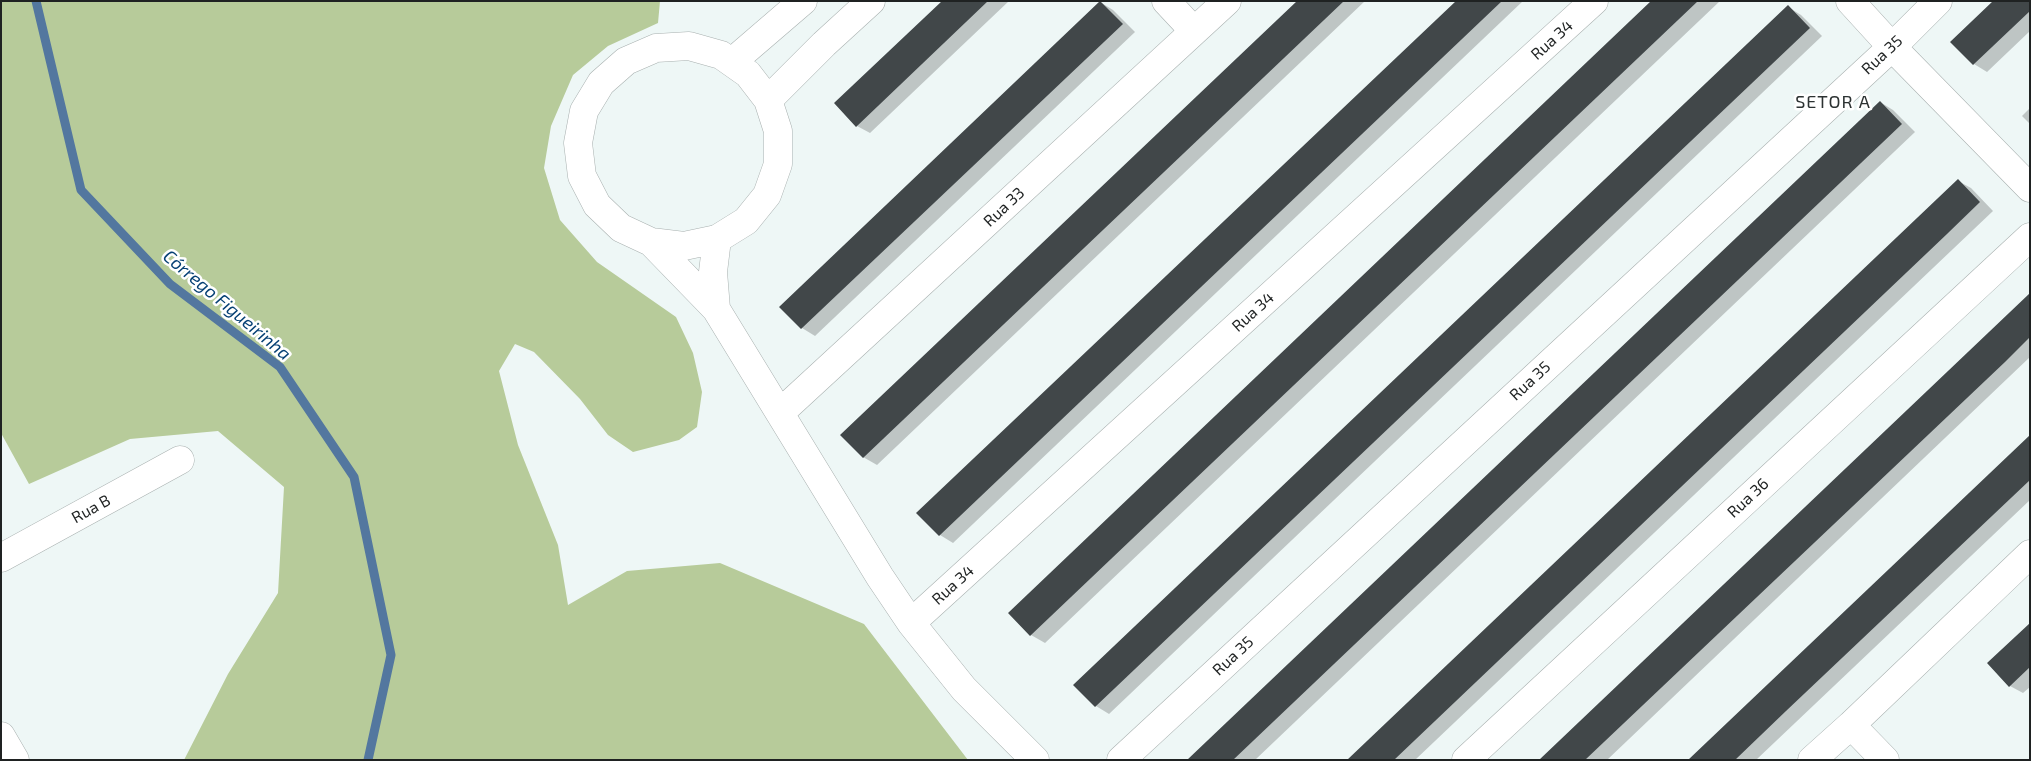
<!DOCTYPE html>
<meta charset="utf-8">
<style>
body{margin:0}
#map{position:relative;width:2031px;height:761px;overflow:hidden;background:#eef7f6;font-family:"Exo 2",sans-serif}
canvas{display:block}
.frame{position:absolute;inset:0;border:2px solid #1f2222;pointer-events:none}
</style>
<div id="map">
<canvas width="2031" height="761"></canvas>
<div class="frame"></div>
</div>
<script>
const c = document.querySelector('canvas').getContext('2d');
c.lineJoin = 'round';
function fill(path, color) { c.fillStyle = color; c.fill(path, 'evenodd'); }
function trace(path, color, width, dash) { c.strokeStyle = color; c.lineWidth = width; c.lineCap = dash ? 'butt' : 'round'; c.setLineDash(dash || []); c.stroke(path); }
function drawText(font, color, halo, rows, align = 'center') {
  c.font = font + ' "Exo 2",sans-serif'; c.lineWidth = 5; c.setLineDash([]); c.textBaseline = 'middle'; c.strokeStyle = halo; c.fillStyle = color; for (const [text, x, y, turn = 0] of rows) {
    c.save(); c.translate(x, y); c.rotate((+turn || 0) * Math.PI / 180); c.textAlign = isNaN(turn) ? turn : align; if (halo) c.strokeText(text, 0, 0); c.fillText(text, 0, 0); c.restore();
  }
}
fill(new Path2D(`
 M1,1H660L658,23L608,46L573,75L551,126L544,168L560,220L597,262L676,317L693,353L702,392L697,427L679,440L633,452L608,435L580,399L534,352L515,344L499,371L518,445L558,545L568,605L627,571L720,563L864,624L968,760H184L228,674L278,593L284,487L218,431L130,439L29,484L1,433Z`), '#b7cb9a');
fill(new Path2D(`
 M943,1H1009L870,133L857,126Z
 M1299,1H1365L877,465L863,457Z
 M1457,1H1523L953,543L940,535L918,513Z
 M1653,1H1720L1045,643L1031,635L1010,613Z
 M2030,1V31L1987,72L1974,64Z
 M1100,2L1113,10L1135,32L815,336L802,328L781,307Z
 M1788,7L1801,15L1822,36L1109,714L1096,706L1075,685Z
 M1880,102L1893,110L1915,132L1255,760H1189Z
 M2030,108V124L2022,116Z
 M1958,181L1971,188L1993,211L1415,760H1349Z
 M2030,295V357L1607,760H1541Z
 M2030,437V500L1756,760H1690Z
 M2030,625V687L2023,693L2010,686Z`), '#0003');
trace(new Path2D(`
 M36,1L81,190L170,284L280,367L354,477L391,655L368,760`), '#53779f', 9);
fill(new Path2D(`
 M942,1H988L856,127L834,103Z
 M1100,1L1123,24L801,329L779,307Z
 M1297,1H1344L863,458L840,435Z
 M1456,1H1502L939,536L916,513Z
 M1651,1H1698L1030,636L1008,613Z
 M1993,1H2030V11L1973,65L1950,42Z
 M1788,5L1810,28L1095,707L1073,685Z
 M1880,101L1902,124L1738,280L1233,760H1187Z
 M1958,179L1980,202L1947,234L1394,760H1347Z
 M2030,293V337L2005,362L1585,760H1539Z
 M2030,435V480L1786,711L1735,760H1688Z
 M2030,623V667L2009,687L1987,663Z`), '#414749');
const minor = new Path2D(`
 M1166,1L1194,31
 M1850,1L1892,47L2030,188
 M732,62L803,1
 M768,100L824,44L871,1
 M651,242L684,246L717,239L746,221L767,195L778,164V131L768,100L748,74L721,55L689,46L656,48L626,61L601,83L584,111L578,143L582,176L597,205L621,228L651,242L716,309L880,577L911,623L964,689L1035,760
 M716,309L713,272L717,239
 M781,412L1227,1
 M1,558L180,460
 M911,623L1594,1
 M1851,725L1885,760
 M1,736L15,760
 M1121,760L1892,47L1938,1
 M1466,760L2030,237
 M1812,760L1851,725L2030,554`);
trace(minor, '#a8b0af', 29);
trace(minor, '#fff', 28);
drawText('16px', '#1f2222', '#fff', [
 ["Rua 34",1552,40,-42],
 ["Rua 35",1882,55,-43],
 ["Rua 33",1004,207,-43],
 ["Rua 34",1253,312,-42],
 ["Rua 35",1530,381,-43],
 ["Rua 36",1748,498,-43],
 ["Rua B",91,509,-29],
 ["Rua 34",953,585,-42],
 ["Rua 35",1233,656,-43]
]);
c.letterSpacing = '1px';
drawText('18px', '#2c3232', '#fff', [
 ["SETOR A",1833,102]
]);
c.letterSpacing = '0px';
drawText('italic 18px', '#064074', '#fff', [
 ["Córrego Figueirinha",227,305,40]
]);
</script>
